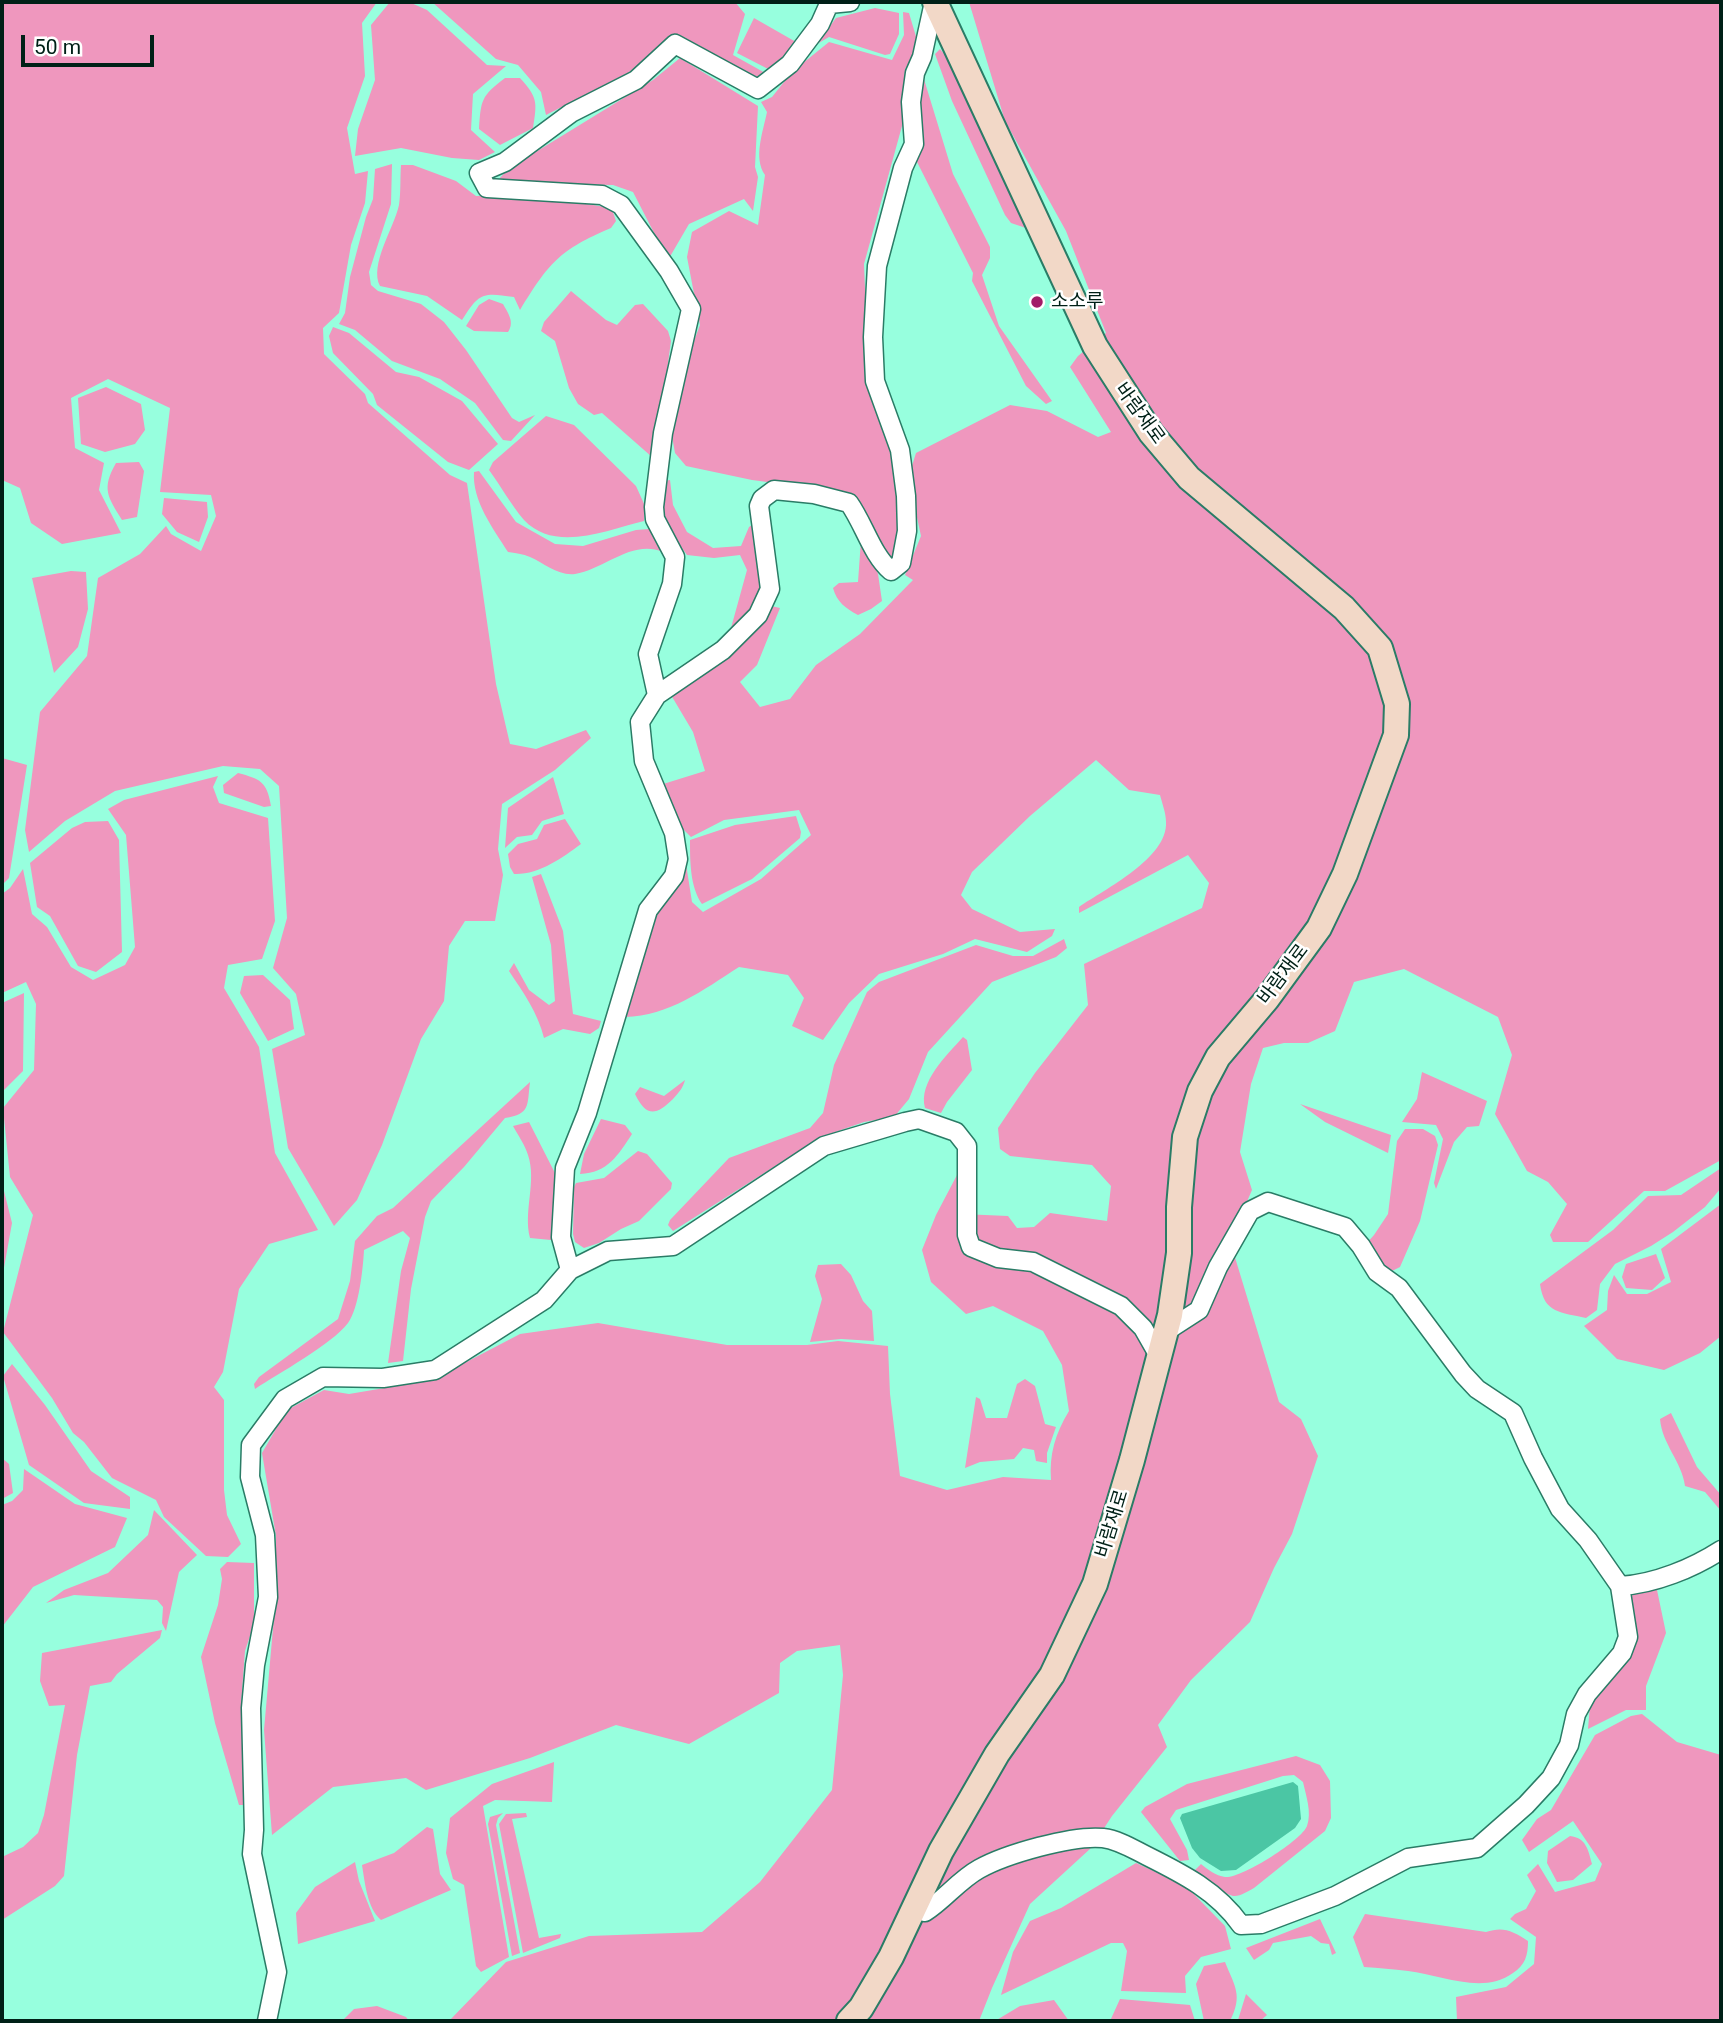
<!DOCTYPE html>
<meta charset="utf-8">
<style>
body{margin:0}
#map{position:relative;width:1723px;height:2023px;overflow:hidden;background:#97ffde;font-family:Roboto,sans-serif}
canvas{display:block}
.frame{position:absolute;inset:0;border:4px solid #002017;pointer-events:none}
.scale{position:absolute;left:21px;top:35px;width:133px;height:32px;box-sizing:border-box;border:4px solid #002017;border-top:0;padding-left:9px;font-size:21px;line-height:24px;white-space:nowrap;color:#002017;-webkit-text-stroke:5px #fff;paint-order:stroke}
</style>
<div id="map">
<canvas width="1723" height="2023"></canvas>
<div class="frame"></div>
<div class="scale">50 m</div>
</div>
<script>
const c = document.querySelector('canvas').getContext('2d');
c.lineJoin = 'round';
function fill(path, color) { c.fillStyle = color; c.fill(path, 'evenodd'); }
function trace(path, color, width, dash) { c.strokeStyle = color; c.lineWidth = width; c.lineCap = dash ? 'butt' : 'round'; c.setLineDash(dash || []); c.stroke(path); }
function drawText(font, color, halo, rows, align = 'center') {
  c.font = font + ' Roboto,"Noto Sans KR",sans-serif'; c.lineWidth = 5; c.setLineDash([]); c.textBaseline = 'middle'; c.strokeStyle = halo; c.fillStyle = color; for (const [text, x, y, turn = 0] of rows) {
    c.save(); c.translate(x, y); c.rotate((+turn || 0) * Math.PI / 180); c.textAlign = isNaN(turn) ? turn : align; if (halo) c.strokeText(text, 0, 0); c.fillText(text, 0, 0); c.restore();
  }
}
fill(new Path2D(`
 M2,2H377L362,23L365,76L347,128L355,174L368,171L365,203L351,245L339,313L323,328L324,354L365,394L368,403L450,475L467,483L496,684L510,744L536,749L586,730L591,738L555,770L502,804L498,849L503,875L495,921H465L449,946L444,1001L421,1039L382,1145L357,1200L334,1226L288,1148L272,1049L305,1035L296,994L273,968L287,918L279,786L260,769L223,766L115,791L65,821L29,852L25,830L40,712L87,656L98,578L140,554L166,526L171,534L201,551L216,516L211,495L160,492L170,408L108,379L71,398L75,448L104,463L99,490L121,533L62,544L31,523L20,488L2,480Z
 M390,2H409L427,10L487,65L506,66L473,94L471,130L495,152L479,160L452,158L401,148L355,156L358,129L375,80L371,25Z
 M432,2H735L745,14L733,55L767,74L766,78L757,77L675,35L628,73L546,115L541,92L518,65L496,59Z
 M969,2H1721V1160L1665,1191H1644L1588,1242H1553L1550,1235L1567,1204L1548,1182L1527,1171L1495,1114L1512,1055L1498,1017L1404,969L1354,982L1335,1031L1308,1043H1284L1263,1048L1251,1084L1240,1152L1252,1190L1230,1241L1279,1402L1301,1419L1318,1456L1292,1534L1274,1568L1250,1622L1191,1680L1158,1725L1167,1747L1112,1816L1091,1848L1030,1904L992,1988L979,2021H449L506,1962L589,1936L702,1932L760,1882L832,1790L843,1675L840,1645L797,1651L780,1663L779,1693L689,1744L616,1725L530,1758L426,1790L406,1778L333,1787L272,1835L264,1730L274,1617L276,1536L262,1453L287,1410L324,1390L349,1394L432,1380L520,1334L598,1323L727,1345H807L838,1341L888,1346L890,1394L900,1476L947,1490L1003,1477L1051,1480C1049,1455 1055,1434 1069,1411L1062,1365L1043,1331L993,1306L966,1314L931,1282L922,1250L936,1215L957,1175L962,1214L1008,1216L1017,1228L1034,1227L1050,1213L1107,1221L1111,1186L1092,1165L1010,1156L1000,1149L998,1128L1035,1073L1088,1005L1084,964L1202,908L1209,883L1188,855L1079,913V907C1105,889 1168,858 1166,822C1166,813 1162,803 1160,795L1129,790L1096,760L1030,816L972,872L961,895L972,909L1020,932L1055,929L1052,936L1027,952L975,939L943,954L879,974L849,1003L823,1040L792,1026L804,998L788,975L739,967C703,990 669,1016 625,1017L656,917L686,864L692,902L703,912L761,879L811,835L799,810L724,820L691,837L680,826L660,785L705,771L693,732L671,695L771,606L780,608L757,665L740,682L760,707L790,699L816,665L860,634L913,580L905,575L921,536L913,499L911,469L916,453L1010,405L1047,411L1098,437L1111,432L1070,367L1078,356L1106,333L1066,231L1005,121Z
 M875,8L899,13V34L890,54L885,55L829,37L817,44L836,18Z
 M903,12L909,13L917,40L915,54L905,69L902,126L864,264L869,386L888,433L900,525L896,552L889,560L850,493L752,480L686,466L675,453L672,436V413L677,386L700,325L687,257L692,232L729,211L758,225L765,175C753,158 763,132 767,112L761,102L772,97L792,72L829,42L892,60L904,35Z
 M754,18L796,42L772,71L737,53Z
 M940,49L949,60L1026,228L1011,223L1005,215L952,101L935,54Z
 M680,58L758,106L755,167L758,177L753,211L744,199L689,224L668,260L633,192L613,185L500,183L499,179L508,169L653,80Z
 M923,76L953,174L990,247V258L982,275L999,326L1052,401L1046,404L1026,386L972,281L973,273L916,160L920,150L918,102Z
 M505,78H520C538,98 537,102 533,128L500,145L479,129C481,100 481,96 505,78Z
 M392,164L391,204L369,272L371,285L378,291L421,304L444,322L466,350L512,418L519,422L535,415L511,441L503,440L475,403L440,379L392,361L355,330L339,324L345,313L350,277L366,217L373,199L375,169Z
 M401,165H413L456,181L476,196L528,195L606,207L613,212L616,221L611,228C559,250 549,263 520,310L514,297C482,292 479,293 462,320L427,296L380,286C369,265 394,228 399,205C401,192 400,178 401,165Z
 M571,291L606,320L617,325L635,305L643,304L668,331L671,341L661,415L652,457L602,413L594,415L578,404L569,388L555,341L541,331L544,322Z
 M489,299L503,304C508,313 515,322 508,332L474,331L466,326L479,305Z
 M333,327L349,333L396,372L419,377L462,401L498,444L469,470L448,462L377,405L373,394L333,353L329,336Z
 M106,387L141,404L145,430L135,444L105,452L81,444L78,398Z
 M546,416L574,425L636,486L645,506L644,521C607,530 555,553 524,520C511,505 501,486 489,470L493,462Z
 M139,462L144,471L137,517L122,520C108,497 101,489 116,463Z
 M479,471L516,522L555,544L583,546L636,530L649,529L663,552C632,539 605,569 575,574C558,576 544,563 530,557C523,554 515,553 508,552C493,528 472,501 474,472Z
 M670,480L673,505L687,532L713,548L741,546L749,527L753,524L760,550L761,597L732,635L731,628L747,570L740,555L714,558L687,555L661,519L664,481Z
 M164,498L207,502L208,517L199,542L177,532L162,514Z
 M843,510L863,529L878,574L882,601L871,609L858,615C845,608 837,602 833,588L839,583L858,582L861,540Z
 M71,571L86,572L88,609L78,647L54,673L32,578Z
 M2,758L27,765L9,878L2,885Z
 M238,773C260,779 267,781 271,806L264,807L224,793L223,785Z
 M218,776L213,787L219,803L268,818L275,921L262,959L228,965L224,988L259,1047L275,1153L318,1230L269,1244L239,1289L223,1372L214,1387L224,1400V1490L227,1515L241,1544L228,1557L206,1556L164,1517L156,1500L112,1478L84,1442L73,1433L52,1398L3,1332L33,1215L10,1177L3,1108L34,1070L36,1004L26,982L2,993V894L10,888L23,869L32,914L47,927L71,967L93,980L125,965L135,947L126,835L108,809L124,800Z
 M553,777L564,814L542,821L532,835L517,837L505,848L508,808Z
 M796,816L801,832L800,838L752,879L702,904C690,887 690,861 690,840L735,825Z
 M565,819L581,844C562,858 539,875 514,874L510,867L508,854L518,844L537,839L544,825Z
 M108,821L119,840L122,952L96,972L78,966L50,916L37,907L30,863L72,828L85,822Z
 M541,874L563,931L573,1014L601,1021L599,1028L590,1034L563,1029L544,1038C538,1013 523,992 509,971L514,963L529,990L549,1005L555,1001L551,945L532,877Z
 M1064,939L1067,948L1056,957L992,982L928,1052L909,1099L894,1117L864,1122L821,1137L673,1231L668,1225L670,1220L729,1158L810,1128L823,1113L834,1065L867,992L879,982L976,945L1013,956H1033Z
 M263,975L290,1000L294,1029L268,1041L240,993L244,976Z
 M24,993L23,1071L2,1092V1003Z
 M963,1037L967,1040L972,1070L947,1102L941,1113L925,1108C918,1082 947,1055 963,1037Z
 M1422,1072L1487,1101L1479,1126L1467,1127L1454,1142L1436,1189L1434,1183L1443,1139L1436,1125L1402,1122L1417,1099Z
 M685,1080C683,1088 679,1092 673,1099C656,1116 646,1117 635,1094L640,1087L664,1096Z
 M530,1082C527,1105 531,1114 505,1118L464,1167L431,1201L425,1217L411,1289L403,1361L388,1363L401,1271L410,1238L403,1231L364,1250C363,1269 359,1308 348,1323C331,1345 279,1373 255,1389L254,1384L259,1377L338,1319L350,1281L355,1241L377,1216L393,1208Z
 M1300,1104L1391,1135L1388,1153L1325,1122Z
 M601,1119L625,1125L632,1134C618,1155 608,1173 580,1174L584,1154Z
 M529,1122L557,1177L558,1189L551,1240L530,1238C523,1211 537,1182 528,1155C525,1145 518,1135 513,1126Z
 M1405,1129H1423L1435,1136L1438,1145L1420,1221L1400,1267L1390,1272L1366,1244L1374,1235L1388,1214L1397,1141Z
 M638,1151L647,1154L672,1183L671,1189L639,1221L621,1229L599,1243L584,1248L575,1242L573,1234L574,1187L576,1183L604,1178Z
 M1721,1168V1188L1705,1207L1673,1232L1651,1246L1615,1264L1600,1284L1597,1310L1586,1318C1561,1312 1544,1314 1540,1284L1613,1230L1648,1196L1681,1195Z
 M2,1183L12,1223L2,1279Z
 M1721,1204V1336L1700,1353L1664,1370L1617,1359L1584,1326L1607,1310L1608,1291L1614,1275L1627,1294H1647L1671,1282L1661,1249Z
 M1656,1254L1665,1278L1652,1290L1626,1288L1622,1277L1626,1264Z
 M841,1264L851,1275L863,1301L872,1311L874,1341L841,1339L810,1342L822,1299L815,1276L818,1265Z
 M12,1364L45,1405L91,1471L130,1497V1509L84,1503L29,1465L3,1376Z
 M1025,1379L1035,1386L1045,1424L1056,1427L1047,1453V1463L1036,1461L1034,1450L1023,1448L1014,1459L980,1462L965,1468L976,1397L980,1399L986,1418H1007L1017,1384Z
 M1671,1413L1697,1467L1721,1495V1511L1705,1492L1685,1486C1682,1462 1662,1444 1660,1419Z
 M2,1458L9,1464L13,1493L2,1499Z
 M24,1469L75,1504L127,1518L115,1547L33,1587L2,1627V1505L12,1501L23,1490Z
 M154,1510L197,1555L179,1572L166,1631L162,1623L163,1607L157,1600L74,1595L46,1603L64,1590L108,1573L148,1535Z
 M227,1562L254,1563V1624L245,1651L241,1705L243,1729L244,1805H239L215,1723L201,1657L218,1605L222,1579L220,1569Z
 M1657,1590L1666,1633L1646,1686V1710H1626L1588,1729L1590,1705L1632,1655L1629,1601L1633,1594Z
 M162,1630L160,1638L117,1674L111,1682L90,1686L77,1755L64,1876L55,1886L2,1920V1857L23,1847L38,1833L44,1815L65,1705L49,1706L40,1681L42,1653Z
 M1642,1714L1677,1742L1721,1755V2021H1457L1456,1997L1506,1987L1534,1964L1536,1937L1510,1919L1515,1914L1526,1909L1536,1891L1527,1875L1538,1864L1555,1892L1595,1881L1602,1864L1573,1821L1529,1852L1522,1840L1537,1819L1551,1810L1595,1735L1631,1716Z
 M1296,1756L1320,1765L1330,1781L1331,1818L1325,1831L1254,1888C1248,1891 1240,1897 1233,1896C1223,1893 1200,1879 1194,1871L1201,1864C1207,1869 1216,1876 1225,1877C1241,1879 1302,1840 1307,1826C1312,1812 1306,1796 1303,1782L1294,1775L1283,1776L1176,1810L1170,1819L1187,1850L1189,1860L1180,1861L1141,1812L1145,1807L1187,1784Z
 M554,1762L552,1802L495,1800L483,1806L509,1957L481,1972L476,1966L464,1885L453,1879L446,1853L450,1818L492,1784Z
 M503,1813L498,1818L496,1825L520,1953L512,1956L488,1824L490,1817Z
 M526,1813L527,1817L512,1819L539,1938L561,1934L560,1938L523,1953L499,1824L506,1814Z
 M427,1827L433,1829L440,1874L451,1890L381,1920C367,1908 365,1883 362,1865L394,1853Z
 M1570,1836C1586,1838 1588,1849 1592,1864L1573,1880L1557,1882L1547,1863L1548,1851Z
 M355,1862L359,1881L375,1921L298,1944L296,1913L315,1887Z
 M1136,1863L1185,1885L1225,1926L1231,1949L1201,1957L1185,1976L1186,1993L1121,1991L1127,1951L1123,1943H1111L1001,1995L1013,1952L1030,1921L1061,1908Z
 M1365,1914L1486,1932C1503,1926 1513,1931 1528,1941C1528,1956 1525,1965 1513,1973C1483,1995 1441,1975 1408,1971C1393,1969 1379,1968 1364,1967L1353,1937Z
 M1320,1919L1336,1953L1332,1955L1329,1944L1321,1943L1311,1936L1273,1943L1269,1950L1254,1960L1246,1948Z
 M1225,1962C1235,1987 1243,1995 1230,2021H1204L1196,1984L1204,1966Z
 M1246,1994L1267,2015L1260,2021L1238,2020Z
 M1120,1999L1190,2005L1195,2021H1110Z
 M1054,2000L1069,2021H995L1020,2006Z
 M377,2006L406,2017L409,2021H342L354,2009Z`), '#ef97be');
fill(new Path2D(`
 M1293,1782L1298,1786L1301,1819L1295,1828L1236,1870L1221,1871L1200,1858L1192,1848L1180,1818L1182,1814Z`), '#4bc6a4');
const street = new Path2D(`
 M657,695L648,654L672,584L675,557L655,519L654,507L663,433L691,309L669,271L621,205L602,195L487,188L479,173L505,162L571,113L636,80L675,44L758,89L790,64L820,24L829,4L850,2
 M570,1270L561,1237L565,1168L587,1113L648,910L674,876L678,859L674,833L644,761L640,722L657,695L723,650L758,615L770,589L759,506L762,499L774,490L814,494L849,503C864,524 872,555 891,571L901,563L907,531L906,496L900,450L875,381L873,337L877,266L903,168L914,144L911,102L915,73L922,57L934,2
 M1165,1332L1199,1310L1218,1267L1250,1211L1268,1202L1345,1227L1361,1246L1377,1272L1399,1288L1463,1374L1477,1389L1513,1413L1533,1458L1560,1509L1588,1540L1620,1586C1655,1584 1693,1568 1721,1550
 M914,1909L925,1912C944,1900 959,1880 979,1869C1006,1854 1072,1835 1103,1838C1119,1840 1133,1849 1147,1856C1183,1874 1217,1891 1241,1925L1261,1924L1335,1896L1408,1858L1477,1848L1526,1805L1551,1778L1569,1745L1576,1714L1587,1694L1622,1653L1628,1637L1620,1586
 M267,2021L277,1972L252,1854L254,1830L251,1708L255,1665L268,1597L265,1535L250,1477L251,1445L285,1399L323,1377L383,1378L435,1370L544,1300L570,1270L608,1251L673,1246L824,1146L905,1122L919,1119L956,1132L967,1146V1235L971,1247L998,1258L1033,1262L1121,1306L1143,1328L1159,1356`);
const secondary = new Path2D(`
 M849,2021L861,2008L891,1957L941,1851L997,1754L1052,1675L1095,1584L1132,1460L1170,1315L1179,1253V1207L1185,1137L1200,1091L1218,1057L1267,999L1319,928L1345,874L1396,735L1397,704L1380,648L1344,608L1189,478L1151,433L1095,346L935,2`);
trace(street, '#2a7c66', 21);
trace(secondary, '#2a7c66', 28);
trace(street, '#fff', 18);
trace(secondary, '#f2d8c7', 24);
for (const [x, y, r, color] of [
 [1037,302,7,"#a21c68"]
]) { const dot = new Path2D(); dot.arc(x, y, r, 0, 2 * Math.PI); c.fillStyle = color; c.fill(dot); trace(dot, '#fff', 2.5); }
drawText('19px', '#002017', '#fff', [
 ["소소루",1051,302]
], 'left');
drawText('19px', '#002017', '#fff', [
 ["바람재로",1139,414,54],
 ["바람재로",1284,975,-53],
 ["바람재로",1113,1524,-73]
]);
</script>
